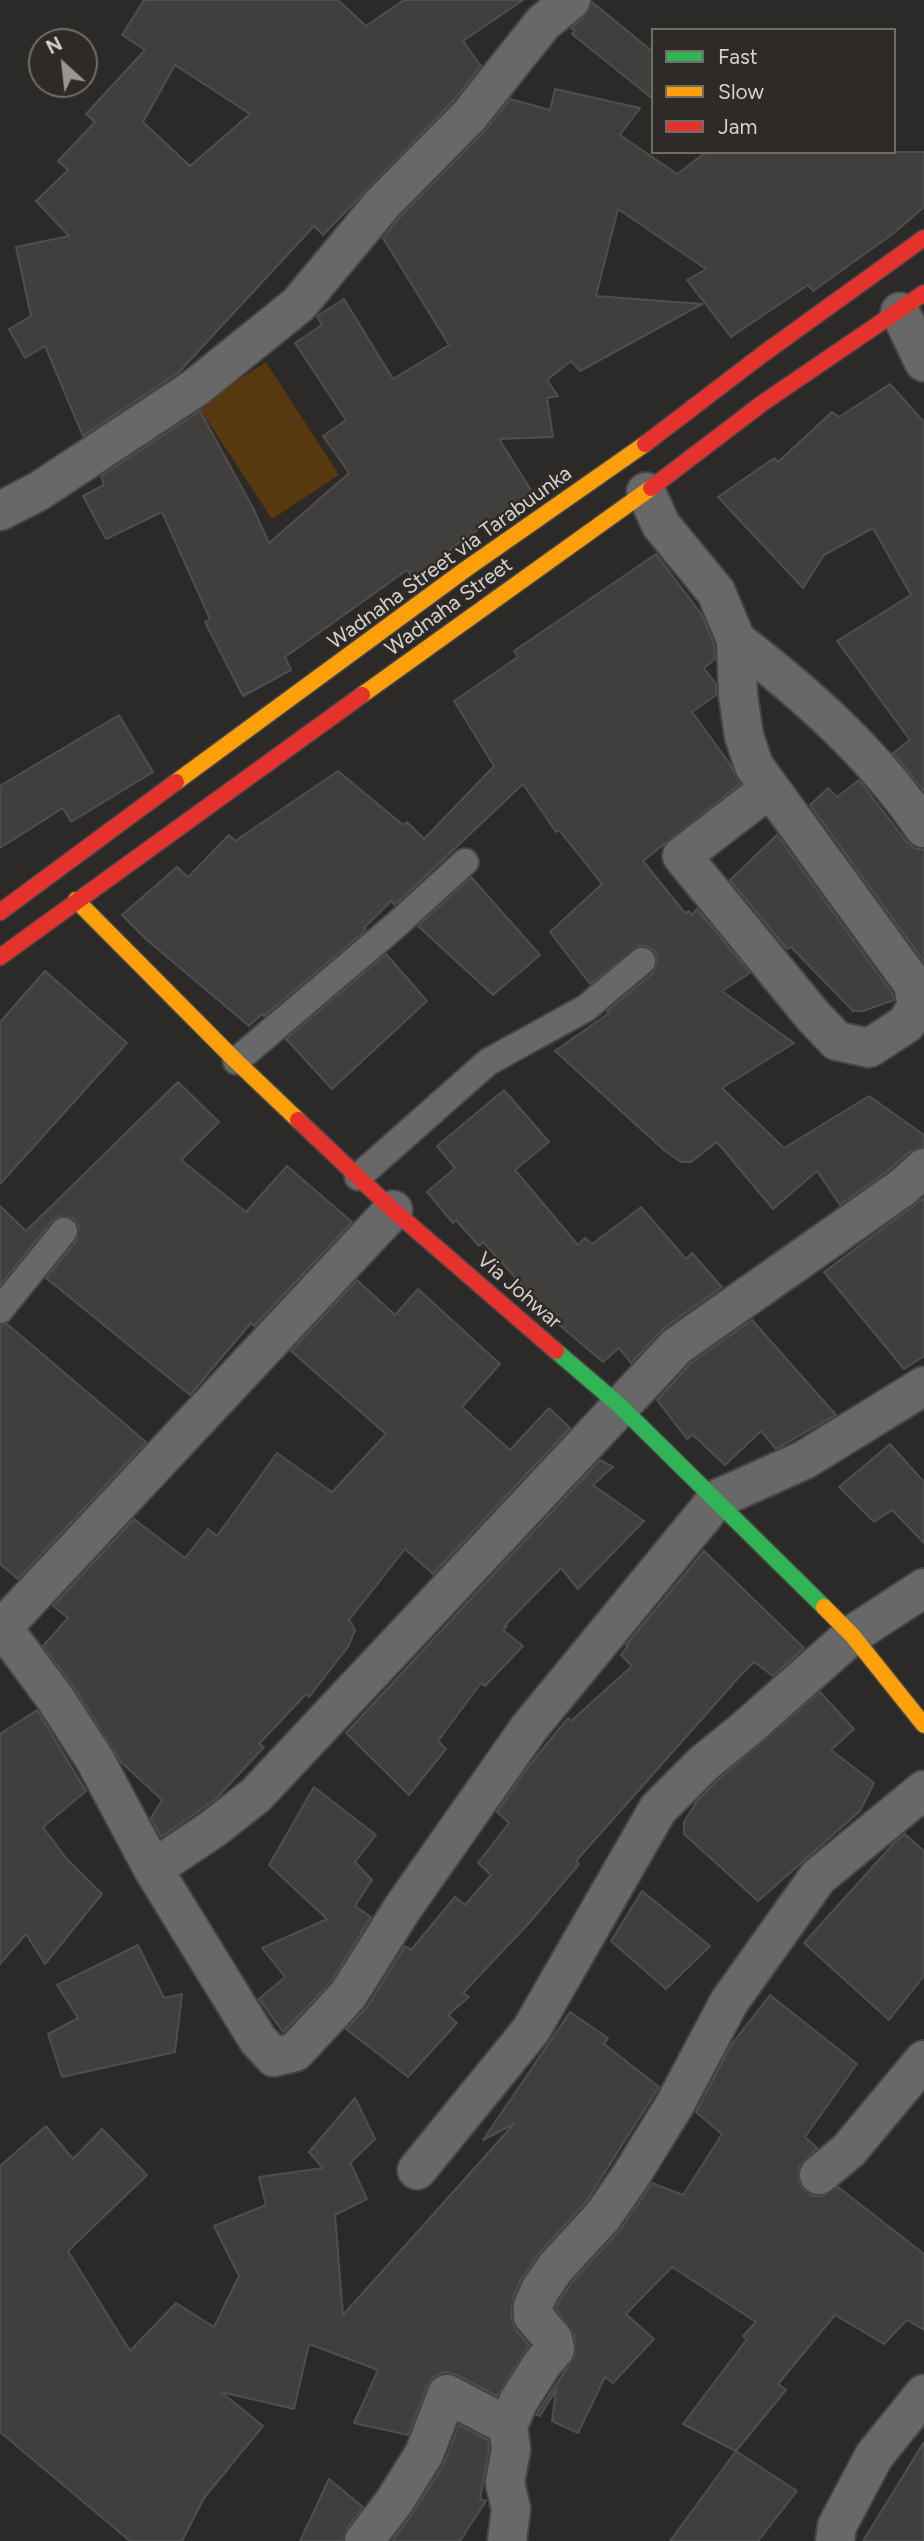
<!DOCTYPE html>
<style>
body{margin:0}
#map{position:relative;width:924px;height:2541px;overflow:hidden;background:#2c2a28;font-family:Figtree,sans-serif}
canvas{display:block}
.legend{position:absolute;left:651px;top:28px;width:245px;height:126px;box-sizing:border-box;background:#2d2a27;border:2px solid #6f6d6a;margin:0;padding:9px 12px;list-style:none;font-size:21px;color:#d3d1cf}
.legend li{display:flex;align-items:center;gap:14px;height:35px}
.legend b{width:35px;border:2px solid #6f6d6a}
.north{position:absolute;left:28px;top:28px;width:70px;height:70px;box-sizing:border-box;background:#2d2a27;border:2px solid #6f6d6a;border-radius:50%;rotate:333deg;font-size:19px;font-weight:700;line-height:28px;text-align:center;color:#d3d1cf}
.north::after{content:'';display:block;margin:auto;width:24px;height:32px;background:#999795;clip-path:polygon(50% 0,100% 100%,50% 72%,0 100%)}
</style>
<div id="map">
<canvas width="924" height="2541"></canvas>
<ul class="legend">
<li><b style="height:9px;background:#30b455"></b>Fast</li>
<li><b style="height:9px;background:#ff9f0a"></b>Slow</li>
<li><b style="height:9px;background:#e5322d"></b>Jam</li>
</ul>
<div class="north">N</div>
</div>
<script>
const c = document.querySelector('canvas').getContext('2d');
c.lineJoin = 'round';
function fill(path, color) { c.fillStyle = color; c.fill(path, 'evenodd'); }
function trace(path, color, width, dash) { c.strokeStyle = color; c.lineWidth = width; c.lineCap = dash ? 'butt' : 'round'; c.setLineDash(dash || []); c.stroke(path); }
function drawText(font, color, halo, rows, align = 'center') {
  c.font = font + ' Figtree,sans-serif'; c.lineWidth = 5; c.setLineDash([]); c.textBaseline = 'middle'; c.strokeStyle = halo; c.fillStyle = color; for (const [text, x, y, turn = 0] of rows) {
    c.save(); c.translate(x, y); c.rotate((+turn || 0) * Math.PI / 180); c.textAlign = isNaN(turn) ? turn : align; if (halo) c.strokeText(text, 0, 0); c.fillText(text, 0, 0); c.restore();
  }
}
fill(new Path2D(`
 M266,362L339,475L272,519L198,406Z`), '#58380f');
const building = new Path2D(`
 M144,0H338L366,26L404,0H523L463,41L481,66L453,101L323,235L314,226L180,371L83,436L45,346L25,358L9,329L31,316L16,247L69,236L36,201L68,170L58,161L95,122L86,114L145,50L122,35ZM175,65L250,114L190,166L143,122Z
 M592,2L653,52V99L572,34L575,31L571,28L585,16Z
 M555,89L640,108L620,135L677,174L706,152H924V207L894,233L813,291L808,285L731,337L687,280L706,269L618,209L596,296L702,304L580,371L571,361L547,380L558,396L547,398L553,437L499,439L534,495L462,540L414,580L407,570L285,657L291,670L243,696L205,622L210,619L162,512L106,539L83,496L104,485L101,476L200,411L253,508L269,543L349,473L323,436L346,420L295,343L322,325L317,316L319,315L344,299L393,379L449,345L383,238L399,218L485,131L510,99L550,110Z
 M890,384L924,422V791L893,753L910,740L837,641L911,595L873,528L824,555L803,588L718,497L774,458L778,462L832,412L839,417Z
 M656,554L702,615L714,645L715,659L704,668L716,684V695L692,712L730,764L740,784L643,861L685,913L689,911L692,915L697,909L750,973L722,991L794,1043L722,1088L784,1148L869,1096L924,1135V1147L909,1152L889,1170L840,1205L817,1171L773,1209L717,1142L691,1162H681L665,1151L555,1051L609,1013L607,1011L653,973L658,959L654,950L647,946H639L590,984L550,932L602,884L559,830L556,832L523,784L395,905L391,901L364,928L366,930L264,1016L262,1014L249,1026L147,940L122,915L177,867L188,877L229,835L235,841L338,771L403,825L407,822L424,839L494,766L454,701L518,657L514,651Z
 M119,715L153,772L71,822L63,808L0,848V786Z
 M859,780L906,841L914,848L924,850V962L810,805L828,788L837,797Z
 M777,835L892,993L894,1000L863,1011H853L791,947L787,949L730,880Z
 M471,877L540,955L493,995L418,926Z
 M386,954L427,1001L332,1089L286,1039Z
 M45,971L127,1043L0,1184V1022Z
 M178,1082L219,1122L181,1160L246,1212L287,1166L352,1222L254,1326L251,1323L190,1395L46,1278L77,1240L79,1226L73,1218L59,1216L52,1221L0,1285V1206L26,1231Z
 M504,1090L549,1142L515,1170L578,1245L585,1238L592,1244L641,1207L686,1259L692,1253L722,1287L664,1328L631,1363L619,1348L603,1362L557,1323L483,1242L479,1246L456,1220L453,1223L427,1192L455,1168L437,1146Z
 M924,1198V1356L904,1369L824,1272Z
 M357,1280L395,1315L418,1289L500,1364L462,1407L510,1450L549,1408L570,1428L433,1574L405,1549L349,1620L355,1630L348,1647L309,1697L306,1694L259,1744L264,1747L216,1799L161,1837L151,1818L162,1800L121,1762L73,1686L43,1646L68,1618L53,1606L134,1519L185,1558L208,1529L217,1536L277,1453L332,1492L386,1434L291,1351Z
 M752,1320L836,1415L776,1449L761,1431L725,1465L693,1435L687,1439L657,1400L691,1363Z
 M7,1324L146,1442L18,1579L0,1564V1325Z
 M890,1444L924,1482V1543L892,1510L874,1522L839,1487Z
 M600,1460L613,1467L593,1485L644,1521L578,1589L561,1568L505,1625L507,1626L503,1630L523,1646L485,1686L481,1683L438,1741L446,1749L409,1795L346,1733Z
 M704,1551L804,1648L773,1676L754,1662L739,1677L576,1861L579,1864L530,1922L463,1993L469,1997L448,2015L457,2023L408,2077L346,2029L367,2007L405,1946L411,1950L455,1897L465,1905L491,1875L478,1863L509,1823L497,1812L528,1767L568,1718L571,1721L632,1666L621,1655L627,1647L626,1645Z
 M820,1692L854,1729L831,1750L874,1783L860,1811L758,1901L684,1834V1822L697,1801L719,1779Z
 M37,1710L86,1791L43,1827L66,1858L102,1894L45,1964L26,1934L0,1964V1734Z
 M314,1787L376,1835L355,1862L372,1880L355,1906L371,1917L331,1982L283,2032L259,1999L285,1977L262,1948L327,1919L269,1865Z
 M905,1834L924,1851V1976L889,2020L804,1943L895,1842Z
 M642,1891L710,1946L666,1989L611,1941Z
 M138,1945L164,1998L182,1994L175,2052L62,2077L48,2034L78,2018L57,1985Z
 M770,1995L857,2064L805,2137L817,2148L799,2167L798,2179L803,2189L812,2196H823L838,2187L924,2254V2330L907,2320L884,2344L835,2315L778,2384L786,2390L736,2451L683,2424L747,2339L743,2336L756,2322L672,2267L626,2314L654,2339L613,2383L605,2377L578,2433L552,2421L556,2390L540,2416L536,2415L576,2354L574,2334L556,2309L559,2301L573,2281L621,2229L652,2183L683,2195L722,2134L696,2112L731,2045Z
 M570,2012L608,2038L604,2044L659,2087L586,2202L540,2252L520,2281L513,2298L511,2316L516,2330L529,2345L497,2396L457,2375L445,2372L433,2377L427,2386L408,2435L354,2423L378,2370L309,2344L294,2409L221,2392L263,2426L204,2498L182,2541H130L0,2432V2166L46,2126L73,2159L102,2129L147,2175L68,2251L130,2351L176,2303L214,2327L239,2276L214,2226L266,2205L259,2177L323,2168L309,2152L355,2098L375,2139L349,2164H351L367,2199L335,2215L343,2315L514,2124L483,2140Z
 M459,2425L488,2440L489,2448L480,2499L486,2501L460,2541H392L412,2514L443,2466Z
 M924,2442V2541H863Z
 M736,2451L797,2491L758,2541H670Z
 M329,2479L363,2507L347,2528L343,2541H300Z`);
fill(building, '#413f3d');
trace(building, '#504e4c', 2);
const lane = new Path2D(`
 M236,1061L396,925L465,862
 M358,1177L488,1062L586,1008L642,961
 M0,1310L64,1231`);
const street = new Path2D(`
 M900,312L924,362
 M646,492L661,525L716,592L736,640L738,695L744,736L754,766L913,984L917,1006L906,1024L869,1048L837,1041L813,1016L682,856L770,788
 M0,511L39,491L195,388L299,304L383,203L469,116L543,23L571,0
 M736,640C806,694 874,754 924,828
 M0,1624L55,1698L95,1760L153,1869L258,2040L274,2057L295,2052L348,1995L402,1909L529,1728L717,1499L804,1460L924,1386
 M3,1627L393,1210
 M153,1869L214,1828L256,1795L677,1346L903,1187L924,1168
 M417,2170L531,2030L658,1809L704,1763L747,1728L852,1635L924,1588
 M819,2175L849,2150L924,2060
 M364,2541L394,2502L424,2454L447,2394L508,2426
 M507,2541L511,2509L505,2483L511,2449L508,2426L518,2402L542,2364L555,2349L553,2339L533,2316V2306L540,2290L556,2267L603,2216L630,2177L674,2106L729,2002L818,1877L924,1790
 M835,2541L837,2526L874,2456L924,2394`);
const fast = new Path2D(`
 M556,1351L619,1405L824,1607`);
const slow = new Path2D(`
 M362,695L651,488
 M176,782L466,569L645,444
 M76,900L236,1061L298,1120
 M824,1607L852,1635L924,1725`);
const jam = new Path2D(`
 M645,444L763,354L924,238
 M651,488L764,402L924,293
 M0,912L176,782
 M0,957L362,695
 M298,1120L393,1210L556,1351`);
trace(lane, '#464544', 30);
trace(street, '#464544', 42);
trace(fast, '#464544', 19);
trace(slow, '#464544', 19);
trace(jam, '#464544', 19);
trace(lane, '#686868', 26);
trace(street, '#686868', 38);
trace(fast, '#30b455', 16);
trace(slow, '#ff9f0a', 16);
trace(jam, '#e5322d', 16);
drawText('21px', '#d3d1cf', '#2d2a27', [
 ["Wadnaha Street via Tarabuunka",450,558,-36],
 ["Wadnaha Street",449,607,-36],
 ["Via Johwar",519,1291,41]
]);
</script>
